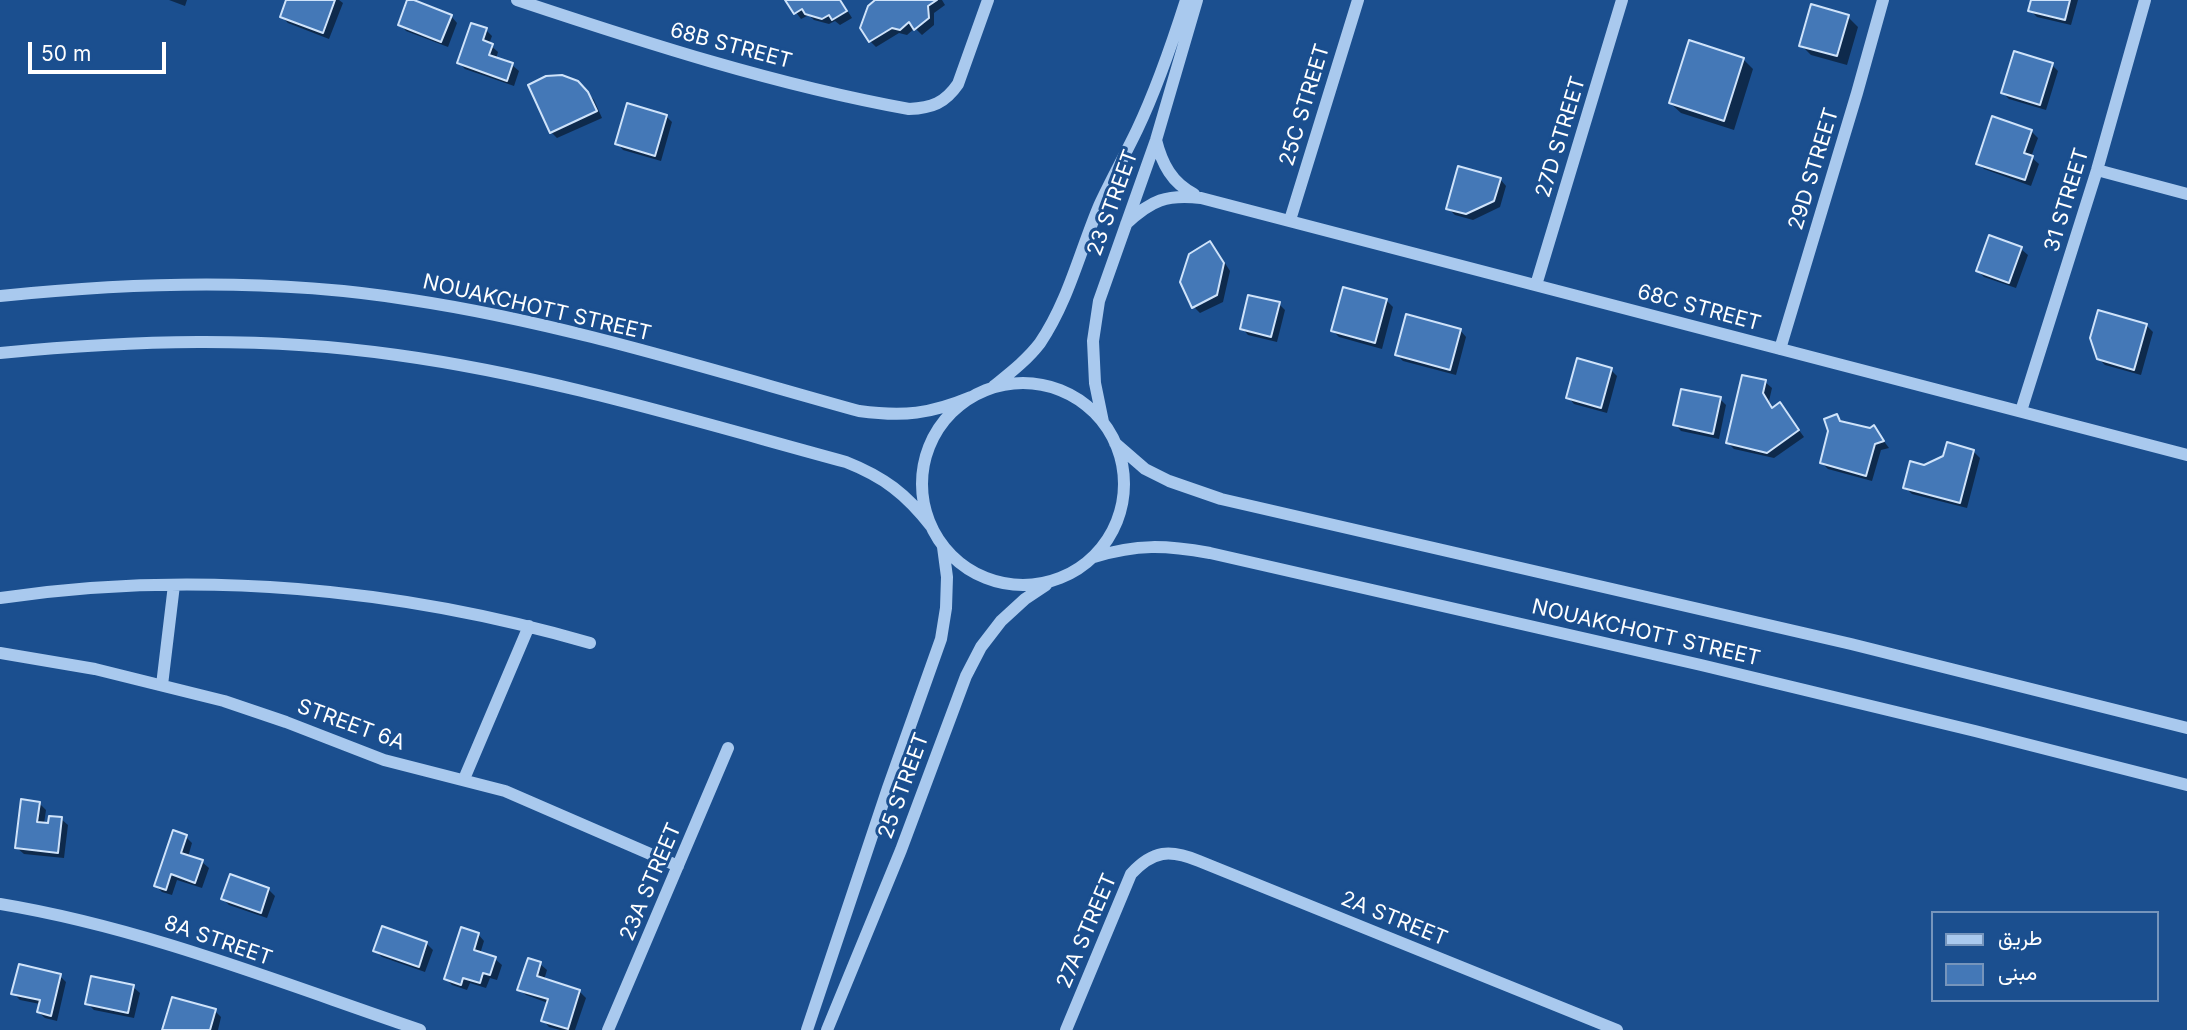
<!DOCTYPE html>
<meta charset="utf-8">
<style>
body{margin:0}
#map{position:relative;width:2187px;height:1030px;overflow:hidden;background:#1b4f8f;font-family:Inter,Vazirmatn,sans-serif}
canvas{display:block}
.legend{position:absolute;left:1931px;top:911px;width:228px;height:91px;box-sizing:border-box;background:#1b4f8f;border:2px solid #7695bc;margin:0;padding:9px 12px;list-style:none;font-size:21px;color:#fff}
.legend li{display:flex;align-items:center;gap:14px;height:35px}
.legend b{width:35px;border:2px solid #7695bc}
.scale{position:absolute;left:28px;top:42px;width:138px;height:32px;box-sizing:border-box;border:4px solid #fff;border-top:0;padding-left:9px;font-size:21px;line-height:24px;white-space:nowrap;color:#fff;-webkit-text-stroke:5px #1b4f8f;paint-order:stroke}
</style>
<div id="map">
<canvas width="2187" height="1030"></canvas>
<ul class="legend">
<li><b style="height:9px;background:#a9c9ee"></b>طريق</li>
<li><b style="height:19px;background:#4478b7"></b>مبنى</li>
</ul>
<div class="scale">50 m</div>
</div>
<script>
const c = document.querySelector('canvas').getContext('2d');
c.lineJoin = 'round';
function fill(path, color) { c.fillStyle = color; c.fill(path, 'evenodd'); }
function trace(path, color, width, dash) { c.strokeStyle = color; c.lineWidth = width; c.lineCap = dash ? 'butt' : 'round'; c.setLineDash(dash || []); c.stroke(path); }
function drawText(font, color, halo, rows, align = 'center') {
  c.font = font + ' Inter,sans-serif'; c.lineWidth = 6; c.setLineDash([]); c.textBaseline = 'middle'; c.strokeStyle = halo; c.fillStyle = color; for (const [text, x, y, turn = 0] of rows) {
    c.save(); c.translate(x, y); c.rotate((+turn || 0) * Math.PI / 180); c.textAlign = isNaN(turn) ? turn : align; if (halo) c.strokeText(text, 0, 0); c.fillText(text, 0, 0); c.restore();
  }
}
fill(new Path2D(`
 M169,0H187L185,6Z
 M288,0H339L343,3L329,39L288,23L282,17Z
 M787,0H841L852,18L840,25L835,21L829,24L814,20L809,15L801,19Z
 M878,0H942L945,5L934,13V25L922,35L915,28L907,35L899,33L876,47L870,41Z
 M2033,0H2078L2071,25L2037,17L2030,10Z
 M451,16L457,23L448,47L406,31L400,24Z
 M1848,17L1858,27L1847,65L1811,55L1801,45Z
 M486,30L492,36L489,44L498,52L496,59L512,65L519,71L514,86L465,69L459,63Z
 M1743,59L1753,69L1734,130L1681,113L1670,103Z
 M2052,65L2058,71L2046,110L2009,99L2003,93Z
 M584,89L594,100L602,118L557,138L551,132Z
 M666,116L672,122L661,161L623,150L617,143Z
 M1993,119L2032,132L2038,138L2031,157L2039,164L2031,186L1984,169L1978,163Z
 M1500,179L1506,186L1500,207L1473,220L1455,215L1448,208Z
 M1210,243L1216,249L1230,271L1223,302L1200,313L1194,307Z
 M2021,249L2028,255L2016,288L1984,277L1978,271Z
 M1344,289L1387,301L1393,307L1382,349L1339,337L1333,331Z
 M1279,304L1285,310L1277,342L1248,335L1242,328Z
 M2099,312L2147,326L2153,332L2141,375L2105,365L2098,358Z
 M1460,330L1466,337L1456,375L1403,361L1397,355Z
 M1611,370L1617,376L1607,413L1574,404L1568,397Z
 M1765,382L1772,388L1769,401L1774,409L1780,404L1804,437L1774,458L1734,449L1728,443Z
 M1720,399L1726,405L1719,439L1681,431L1675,424Z
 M1836,416L1843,422L1870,430L1874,428L1889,448L1881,450L1872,481L1828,469L1822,463Z
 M1973,451L1980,458L1967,508L1912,494L1905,487L1925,467Z
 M39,803L46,810L44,824L61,819L68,825L64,858L24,854L17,848Z
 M186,837L192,843L188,857L202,862L209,868L202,888L177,880L172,895L162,892L156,886Z
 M231,877L269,890L275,896L267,918L229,905L223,899Z
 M478,934L484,941L480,954L495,959L502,965L497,980L490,978L486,988L470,983L467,990L452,985L446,979Z
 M426,943L433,950L425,972L382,957L375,951Z
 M540,964L547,970L544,980L579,991L586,998L575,1030H560L549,1027L543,1020L548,1003L526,995L519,989Z
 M60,976L66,982L57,1021L45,1018L38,1012L40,1004L20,1000L13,993Z
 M133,987L140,993L134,1018L94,1010L87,1003Z
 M215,1011L221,1017L218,1030H164Z`), '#0007');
const building = new Path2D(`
 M286,0H335L323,33L280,17Z
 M407,0H414L452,15L441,42L398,25Z
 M785,0H840L847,11L832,20L829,15L822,19L805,14L802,9L794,14Z
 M875,0H937L928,6L929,18L914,30L909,22L900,30L892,28L869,42L860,28L868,6Z
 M2031,0H2070L2065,20L2028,11Z
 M1811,4L1849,15L1837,56L1799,46Z
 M471,23L487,28L483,40L493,44L489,55L513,63L507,81L457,63Z
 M1689,40L1744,58L1724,121L1669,103Z
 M2014,51L2053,63L2040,105L2001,93Z
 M562,75L578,81L588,92L597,111L550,133L528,85L546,76Z
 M627,103L667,115L655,156L615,144Z
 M1992,116L2032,130L2024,153L2033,156L2025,180L1976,164Z
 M1458,166L1501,178L1494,201L1466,214L1446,209Z
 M1989,235L2022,247L2009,283L1976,271Z
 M1210,241L1224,263L1217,295L1192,308L1180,282L1189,254Z
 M1343,287L1387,299L1375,343L1331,331Z
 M1248,295L1280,302L1271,337L1240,329Z
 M2098,310L2147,324L2134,370L2097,359L2090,338Z
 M1406,314L1461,329L1450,370L1395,355Z
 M1577,358L1612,368L1601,408L1566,398Z
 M1742,375L1766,380L1763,393L1772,408L1780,402L1799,430L1767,453L1726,443Z
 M1681,389L1721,397L1713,434L1673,425Z
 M1837,414L1840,421L1870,428L1874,425L1884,441L1875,444L1866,476L1820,463L1828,431L1824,419Z
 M1947,442L1974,450L1960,503L1903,488L1910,461L1924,465L1943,456Z
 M21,799L40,802L37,822L48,823L49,816L62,817L58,853L15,848Z
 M173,830L187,835L181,853L203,860L195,883L171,874L166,890L154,886Z
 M230,874L269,888L261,913L221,899Z
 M382,926L427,942L419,967L373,951Z
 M461,927L479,933L474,950L496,957L490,975L483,973L480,983L463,978L461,985L444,979Z
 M528,958L541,962L537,976L580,990L568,1029L541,1021L548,999L517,990Z
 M19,964L61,974L51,1016L37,1012L40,1000L11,994Z
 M91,976L134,985L128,1013L85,1004Z
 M172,997L216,1009L210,1030H162Z`);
fill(building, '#4478b7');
trace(building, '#cfe3fa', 2);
trace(new Path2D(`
 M517,0C646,43 776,85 909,109C932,108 945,103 958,84L988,0
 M1156,140C1162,164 1172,183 1194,194
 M2097,170L2187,194
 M1290,220L1358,0
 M1126,224C1151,200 1167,194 1201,198L2187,455
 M1536,285L1622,0
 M0,296C137,282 276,278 412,300C564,323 711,370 859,411C904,417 930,414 971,397
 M1780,349L1857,93L1883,0
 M0,353C133,340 264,336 397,355C550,376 698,422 846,462C884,477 906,494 931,526
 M922 484a101 101 0 1 1 202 0a101 101 0 1 1-202 0Z
 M994,386C1010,373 1027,360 1040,343C1068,302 1080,251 1099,206C1111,180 1125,155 1137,130C1157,88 1172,44 1186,0
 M2021,411L2097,170L2145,0
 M1103,422L1095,383L1093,341L1099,301L1156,140L1197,0
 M1115,443L1145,469L1169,481L1221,499L1851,644L2187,728
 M1094,557C1138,544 1164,545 1210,553L1701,665L1975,731L2187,785
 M0,598C197,569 400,588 590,643
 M0,653L95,669L224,701L286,722L384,760L505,791L678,866
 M162,685L174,585
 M464,779L529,626
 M0,904C145,928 281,983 420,1030
 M608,1030L728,748
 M807,1030L888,788L941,639L946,608L947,577L943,547
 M827,1030L901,850L966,676L981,647L1001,621L1025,599L1046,585
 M1066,1030L1131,874C1153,850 1170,849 1199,861L1617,1030`), '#a9c9ee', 12);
drawText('21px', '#fff', '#1b4f8f', [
 ["68B STREET",731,46,15],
 ["25C STREET",1305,105,-73],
 ["27D STREET",1561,137,-73],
 ["29D STREET",1814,169,-73],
 ["31 STREET",2067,200,-73],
 ["23 STREET",1113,203,-70],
 ["NOUAKCHOTT STREET",537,308,13],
 ["68C STREET",1699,308,15],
 ["NOUAKCHOTT STREET",1646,633,13],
 ["STREET 6A",351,725,20],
 ["25 STREET",904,786,-70],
 ["23A STREET",651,882,-67],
 ["2A STREET",1394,919,22],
 ["27A STREET",1087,931,-67],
 ["8A STREET",218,941,19]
]);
</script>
